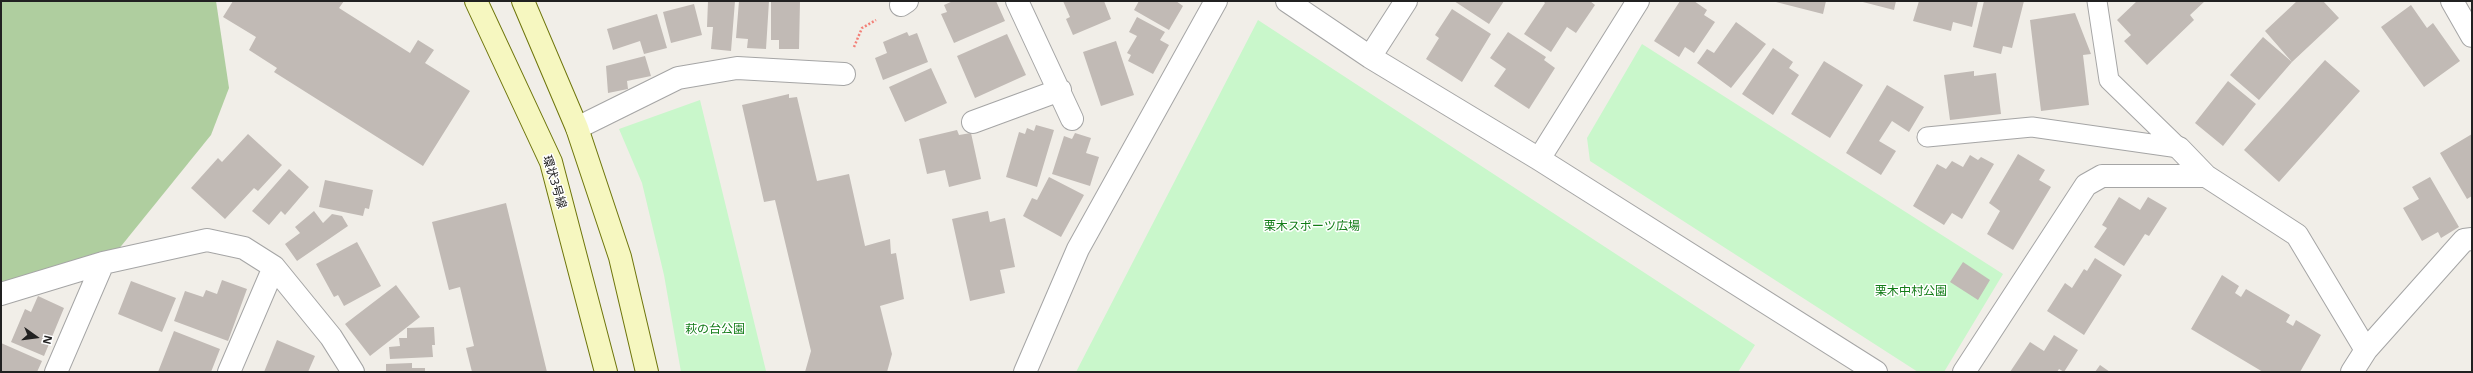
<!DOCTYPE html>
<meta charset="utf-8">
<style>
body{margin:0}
#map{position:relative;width:2473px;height:373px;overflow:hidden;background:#f1eee8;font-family:"Noto Sans",sans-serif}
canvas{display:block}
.frame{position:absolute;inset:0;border:2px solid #212121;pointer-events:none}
.north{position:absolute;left:16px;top:317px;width:40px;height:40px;-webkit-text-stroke:3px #fff;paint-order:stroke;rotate:104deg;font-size:11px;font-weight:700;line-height:16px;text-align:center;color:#212121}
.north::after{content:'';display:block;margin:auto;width:14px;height:18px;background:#212121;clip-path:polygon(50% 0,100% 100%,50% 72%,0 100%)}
</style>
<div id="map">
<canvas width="2473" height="373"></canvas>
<div class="frame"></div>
<div class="north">N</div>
</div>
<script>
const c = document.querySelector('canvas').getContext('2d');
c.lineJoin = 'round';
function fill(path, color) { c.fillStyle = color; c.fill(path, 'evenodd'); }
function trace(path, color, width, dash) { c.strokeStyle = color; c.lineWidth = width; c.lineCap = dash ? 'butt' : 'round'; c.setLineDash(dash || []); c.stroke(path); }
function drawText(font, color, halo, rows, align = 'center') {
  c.font = font + ' "Noto Sans","Noto Sans JP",sans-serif'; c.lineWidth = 3; c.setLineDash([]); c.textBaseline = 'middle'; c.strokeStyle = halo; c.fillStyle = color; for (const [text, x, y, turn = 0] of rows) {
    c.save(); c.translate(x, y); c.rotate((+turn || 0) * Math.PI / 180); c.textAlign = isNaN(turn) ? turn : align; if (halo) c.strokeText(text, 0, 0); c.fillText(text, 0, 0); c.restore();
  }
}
fill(new Path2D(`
 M1,1H216L229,88L211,135L105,266L1,293Z`), '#afce9f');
fill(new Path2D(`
 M1258,20L1755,345L1738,372H1076Z
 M1642,44L2003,274L1944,372H1918L1590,161L1587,138Z
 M700,100L766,371V372H681L664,275L642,183L619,129Z`), '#c9f7cb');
fill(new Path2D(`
 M233,1H344L339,8L410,53L418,40L434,50L425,63L470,91L423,166L274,72L277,68L249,50L256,37L223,17Z
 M708,1H735L731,51L711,49L713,27H707Z
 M739,1H769L766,49L747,48L748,39L736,38Z
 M771,1H800L799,49H779V40H771Z
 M953,1H996L1005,21L954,43L941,14L947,12L944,5Z
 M1063,1H1104L1111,19L1073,35L1066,19L1070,17Z
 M1139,1H1176L1183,6L1169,30L1134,10Z
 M1454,1H1504L1489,24Z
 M1543,1H1590L1595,5L1576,33L1567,27L1551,52L1524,34L1545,3Z
 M1680,1H1694L1707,10L1704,15L1715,22L1694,53L1685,47L1679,57L1654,41Z
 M1772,1H1826L1823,14Z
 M1859,1H1896L1894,10Z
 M1919,1H1978L1972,27L1953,22L1951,31L1913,21Z
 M1984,1H2024L2012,48L2003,46L2001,54L1973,47Z
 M2137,1H2205L2190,15L2194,20L2147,65L2124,41L2131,35L2117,20Z
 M2297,1H2323L2339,18L2292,62L2265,31Z
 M694,4L702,35L671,43L663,12Z
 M2411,5L2427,28L2433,23L2460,61L2424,87L2381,27Z
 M1452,9L1491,34L1462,82L1426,59L1439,38L1435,35Z
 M2075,13L2091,54L2083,55L2089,105L2041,111L2030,20Z
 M657,14L667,48L644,54L640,41L613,50L607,29Z
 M1137,17L1165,32L1160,40L1169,45L1153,74L1128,61L1131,55L1127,53L1137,36L1129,32Z
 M1736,22L1766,44L1731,88L1697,63L1707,49L1714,53Z
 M907,32L909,36L917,33L928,62L883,80L875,58L887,53L883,42Z
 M1508,32L1546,57L1544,60L1555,68L1529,109L1494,86L1506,69L1490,58Z
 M1007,34L1026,75L975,98L957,56Z
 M2263,37L2292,62L2259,100L2230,75Z
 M1116,41L1134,95L1101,106L1083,52Z
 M1773,48L1793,62L1789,68L1799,75L1773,115L1742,94Z
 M645,56L651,76L627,81L628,89L608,93L606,66Z
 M2325,60L2360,91L2279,182L2244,150Z
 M1824,61L1863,85L1830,138L1791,114Z
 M931,68L947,103L905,122L889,87Z
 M1974,71V76L1996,73L2001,114L1950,120L1944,75Z
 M2228,81L2256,104L2223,146L2195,123Z
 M1887,85L1924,107L1909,132L1892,121L1879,141L1896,151L1881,175L1846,153Z
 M789,94V98L797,97L817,181L849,174L865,246L890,239L891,254L896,253L904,299L880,306L892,354L887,372H805L811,351L775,200L764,202L742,105Z
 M1036,125L1054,130L1037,187L1006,177L1019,132L1025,134L1027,128L1034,131Z
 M957,130L959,135L971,133L981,179L949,187L945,170L927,174L919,139Z
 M1075,133L1091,138L1086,153L1099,157L1090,186L1052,174L1064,136L1072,139Z
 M248,134L282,165L258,191L254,188L225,219L191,188L218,158L222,162Z
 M2472,134V196L2467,199L2440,153Z
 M2018,154L2045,170L2039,180L2051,187L2013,250L1987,234L2000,211L1989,203Z
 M1970,155L1978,160L1981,157L1994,164L1962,219L1952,213L1944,225L1913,206L1937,164L1946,169L1952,161L1963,167Z
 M289,169L309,187L285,215L281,211L269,225L252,211Z
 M1049,177L1084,195L1061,237L1023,216L1032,198L1037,200Z
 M2430,177L2459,227L2441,238L2438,232L2422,241L2403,208L2419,199L2412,187Z
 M325,180L373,190L369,209L365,208L363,216L319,207Z
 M2119,197L2140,210L2148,197L2167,208L2149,236L2145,234L2124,266L2094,247L2107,228L2102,225Z
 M506,203L547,372H472L466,348L474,346L460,287L449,290L432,222Z
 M314,211L323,223L332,214L342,216L348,226L297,261L285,244L300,233L295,227Z
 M988,211L990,222L1005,218L1015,267L1000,270L1005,293L970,301L952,219Z
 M357,242L381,286L344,306L338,295L334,297L316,264Z
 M2095,258L2122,275L2084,335L2047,311L2065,283L2072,288L2084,269L2087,271Z
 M1963,262L1990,280L1978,300L1950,282Z
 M2222,275L2239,286L2235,293L2241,297L2246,289L2290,315L2286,322L2293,326L2296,320L2321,335L2300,372H2263L2191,329Z
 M222,280L247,289L228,341L174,321L185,291L203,297L206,290L217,294Z
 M131,281L176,298L162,332L118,314Z
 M396,285L420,317L370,356L345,324Z
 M38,296L64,308L44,356L11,342L25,309L31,312Z
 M434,327L435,345H432L433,357L390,359L389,347L400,346L399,338H407V328Z
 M174,331L220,349L211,372H158Z
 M2054,335L2078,350L2064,372L2059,369L2057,372H2010L2030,342L2044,351Z
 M277,340L315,356L308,372H264Z
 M1,343L42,361L37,372H1Z
 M412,363V368H425V372H386V364Z
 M2100,365L2110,372H2095Z`), '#c1bab5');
const lane = new Path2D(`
 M2097,1L2109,80L2179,148
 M1927,137L2032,127L2179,148`);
const street = new Path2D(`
 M1017,1L1072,119
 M1287,1L1370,57L1539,159L1876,372
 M2452,1L2472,36
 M901,5L907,1
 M1370,57L1406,1
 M973,122L1060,90
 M577,128L678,78L737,68L844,74
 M2179,148L2206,176
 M1539,159L1638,1
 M1,294L103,263L207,240L244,248L274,267L331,337L353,372
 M56,372L103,263
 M229,372L274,267
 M1025,372L1078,249L1216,1
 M1964,372L2086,185L2102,176H2206L2297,235L2366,350
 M2352,372L2366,350L2464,240L2472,239`);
const secondary = new Path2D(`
 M476,1L551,162L606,372
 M523,1L577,128L620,257L647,372`);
trace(lane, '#a5a5a5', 21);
trace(street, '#a5a5a5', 24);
trace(secondary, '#6e750b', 24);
trace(new Path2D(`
 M854,47L862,28L876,20`), '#f37f77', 2.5, [2, 2]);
trace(lane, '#fff', 19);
trace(street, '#fff', 22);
trace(secondary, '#f6f7c0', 22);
drawText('12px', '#212121', '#fff', [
 ["環状3号線",554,182,73]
]);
drawText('12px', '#127c17', '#fff', [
 ["栗木スポーツ広場",1312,227],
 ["栗木中村公園",1911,292],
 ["萩の台公園",715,330]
]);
</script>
